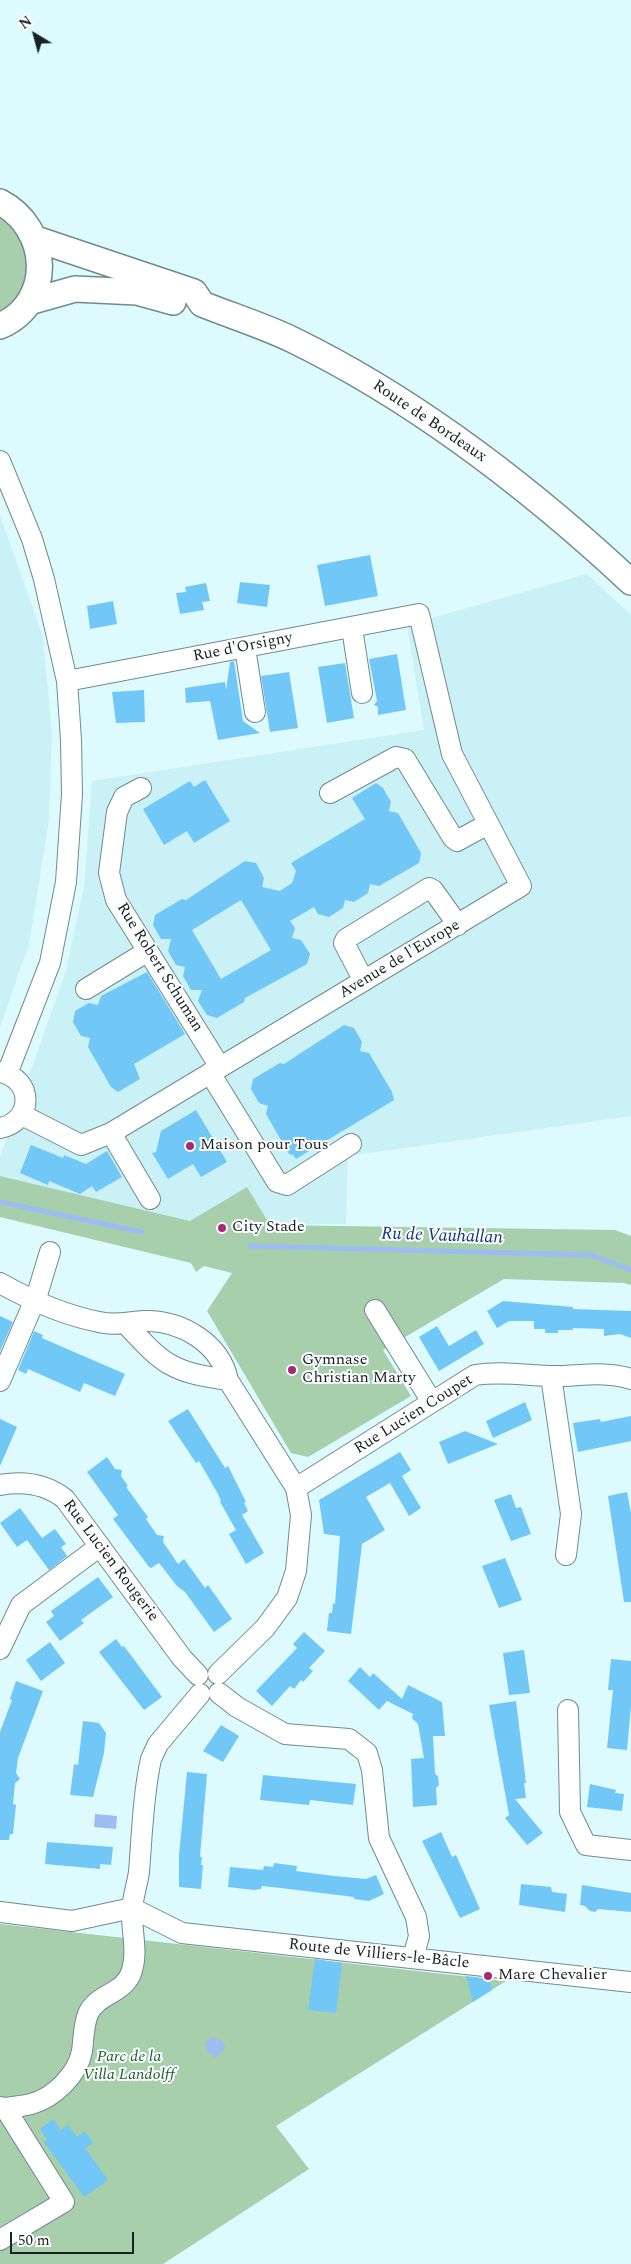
<!DOCTYPE html>
<meta charset="utf-8">
<style>
body{margin:0}
#map{position:relative;width:631px;height:2264px;overflow:hidden;background:#ddfbff;font-family:Spectral,serif}
canvas{display:block}
.north{position:absolute;left:10px;top:10px;width:50px;height:50px;-webkit-text-stroke:4px #fff;paint-order:stroke;rotate:323deg;font-size:14px;font-weight:700;line-height:20px;text-align:center;color:#172224}
.north::after{content:'';display:block;margin:auto;width:18px;height:22px;background:#172224;clip-path:polygon(50% 0,100% 100%,50% 72%,0 100%)}
.scale{position:absolute;left:10px;top:2232px;width:124px;height:22px;box-sizing:border-box;border:2px solid #172224;border-top:0;padding-left:6px;font-size:15px;line-height:18px;white-space:nowrap;color:#172224;-webkit-text-stroke:4px #fff;paint-order:stroke}
</style>
<div id="map">
<canvas width="631" height="2264"></canvas>
<div class="north">N</div>
<div class="scale">50 m</div>
</div>
<script>
const c = document.querySelector('canvas').getContext('2d');
c.lineJoin = 'round';
function fill(path, color) { c.fillStyle = color; c.fill(path, 'evenodd'); }
function trace(path, color, width, dash) { c.strokeStyle = color; c.lineWidth = width; c.lineCap = dash ? 'butt' : 'round'; c.setLineDash(dash || []); c.stroke(path); }
function drawText(font, color, halo, rows, align = 'center') {
  c.font = font + ' Spectral,serif'; c.lineWidth = 4; c.setLineDash([]); c.textBaseline = 'middle'; c.strokeStyle = halo; c.fillStyle = color; for (const [text, x, y, turn = 0] of rows) {
    c.save(); c.translate(x, y); c.rotate((+turn || 0) * Math.PI / 180); c.textAlign = isNaN(turn) ? turn : align; if (halo) c.strokeText(text, 0, 0); c.fillText(text, 0, 0); c.restore();
  }
}
fill(new Path2D(`
 M0,515L43,637L52,734L49,820L29,945L0,1027Z
 M587,574L631,615V1116L348,1156L346,1224L207,1225L0,1176V1158L66,971L84,887L92,781L424,730L407,625Z`), '#c9f1f6');
fill(new Path2D(`
 M0,212L20,230L30,266L18,301L0,316Z
 M0,1176L190,1221L247,1187L270,1225L615,1230L631,1236V1285L624,1283L504,1279L383,1350L411,1396L308,1457L291,1453L207,1311L232,1273L204,1266L196,1272L191,1263L0,1217Z
 M0,1924L506,1981L276,2126L309,2169L163,2264H0Z`), '#a7cfac');
fill(new Path2D(`
 M95,1814L117,1816L116,1829L94,1827Z
 M213,2037L223,2041L225,2048L216,2058L208,2052L205,2042Z`), '#9dbcf2');
trace(new Path2D(`
 M0,1202L142,1232
 M250,1246L591,1255L631,1270`), '#9dbcf2', 5);
fill(new Path2D(`
 M370,555L378,596L325,606L317,565Z
 M240,582L270,585L267,607L237,603Z
 M206,583L210,601L202,602L204,610L180,614L176,593L186,592L185,587Z
 M113,601L117,624L90,629L87,606Z
 M397,654L406,710L378,715V707L374,705L377,701L369,659Z
 M234,661L243,721L260,733L218,740L210,701L186,703L185,688L225,682L226,690L230,662Z
 M345,663L354,718L327,723L318,667Z
 M289,672L298,728L270,732L261,676Z
 M144,690L145,722L116,723L112,692Z
 M205,780L230,821L194,843L187,831L164,845L143,809L190,781L194,787Z
 M376,783L383,788L391,802L389,811L398,813L421,853L419,863L379,886L370,884L368,893L354,902L345,900L343,908L329,917L318,914L314,907L290,921L295,928L292,938L301,940L310,954L307,964L245,998L244,1002L217,1018L207,1015L198,1001L202,990H191L183,976L185,967L176,965L168,951L171,939H161L153,925L155,915L182,899L186,900L245,861L256,863L264,878L262,887L280,891L292,883L296,871L291,863L365,819L352,798ZM241,900L271,950L221,979L192,930Z
 M147,972L185,1034L134,1064L140,1079L118,1092L111,1087L88,1047L90,1038L81,1036L73,1022L75,1011L89,1003L98,1005L101,996Z
 M344,1025L354,1028L362,1042L360,1051L369,1053L392,1092L394,1100L296,1159L293,1155L289,1154L266,1114L268,1106L259,1103L251,1089L253,1079L280,1063L284,1064Z
 M196,1110L227,1162L201,1177L193,1164L168,1179L152,1153L156,1152L161,1131Z
 M31,1145L63,1158L64,1155L86,1164L107,1151L122,1177L96,1192L92,1186L80,1194L49,1181L48,1185L20,1173Z
 M503,1301L573,1307V1309L631,1311V1338L620,1334L604,1336V1329L573,1328V1330H558V1333H545V1329H534V1321H509L497,1328L487,1311Z
 M0,1316L13,1322L0,1351Z
 M437,1326L449,1346L476,1330L484,1344L439,1371L419,1337Z
 M34,1331L43,1335L42,1338L125,1374L115,1396L84,1383L80,1392L28,1369L26,1374L18,1370Z
 M525,1402L532,1420L493,1438L486,1421Z
 M188,1409L225,1468L228,1466L246,1502L244,1503L248,1511L242,1515L264,1553L246,1564L229,1534L236,1530L220,1502L221,1501L218,1494L199,1461L196,1463L168,1421Z
 M631,1416V1441L578,1452L573,1423L600,1419L601,1422Z
 M0,1419L17,1427L0,1466Z
 M465,1431L498,1444L448,1464L439,1442Z
 M400,1452L411,1470L402,1476L421,1508L409,1516L390,1483L366,1497L385,1530L362,1544L351,1634L327,1631L329,1613H332L333,1603L335,1604L340,1536L324,1534L319,1500Z
 M107,1457L115,1469L122,1470L121,1476L128,1486L126,1487L148,1517L146,1519L157,1535L164,1536L163,1542L178,1564L184,1559L205,1588L208,1585L232,1619L214,1632L185,1592L177,1586L159,1563L151,1568L149,1567L113,1519L118,1515L87,1472Z
 M627,1492L631,1513V1602H624L608,1496Z
 M511,1494L516,1508L521,1507L531,1534L511,1541L494,1500Z
 M20,1508L42,1538L55,1529L66,1544L61,1547L67,1556L49,1570L27,1540L17,1547L0,1523Z
 M505,1558L522,1600L499,1608L482,1566Z
 M98,1577L113,1597L81,1620L84,1623L60,1641L46,1622L54,1616L51,1611Z
 M304,1632L325,1651L309,1668L313,1671L303,1682L301,1680L294,1689L290,1686L272,1706L256,1691L297,1648L293,1644Z
 M116,1639L122,1647L124,1646L162,1697L144,1710L99,1652Z
 M50,1642L65,1663L41,1681L26,1660Z
 M524,1650L530,1693L509,1695L503,1653Z
 M611,1659L631,1661V1706L627,1750L607,1748L613,1690H608Z
 M360,1667L370,1677L373,1673L402,1699L408,1685L442,1702L445,1736H433L435,1774L438,1776L439,1785L436,1788L437,1805L413,1807L411,1759L424,1758L418,1724L412,1718L413,1714L387,1701L379,1710L348,1681Z
 M16,1681L43,1691L18,1758L16,1773L20,1779L15,1783L13,1804L16,1805L13,1834H10L9,1840H0V1732L12,1700L10,1699Z
 M516,1701L526,1783H524L526,1798L515,1799L543,1833L527,1845L505,1818L509,1815L489,1705Z
 M83,1721L99,1723L106,1733L104,1753L93,1797L70,1795L74,1764L78,1765Z
 M221,1725L239,1736L223,1762L203,1751Z
 M187,1772L207,1774L200,1857H202L201,1865H203L201,1889L179,1887V1855Z
 M263,1775L356,1784L353,1805L310,1800L309,1805L260,1800Z
 M590,1784L616,1790L615,1793L624,1794L622,1811L587,1807Z
 M441,1832L452,1857L456,1855L480,1909L460,1918L422,1841Z
 M47,1842L113,1847L111,1865L100,1864V1869L45,1864Z
 M274,1863L297,1866L296,1871L334,1876L366,1879L376,1875L384,1894L369,1901L354,1899V1897L281,1888L262,1886L261,1889L254,1890L228,1887L230,1867L263,1870L264,1866L273,1867Z
 M521,1884L551,1887L552,1892L567,1894L565,1912L519,1905Z
 M582,1885L631,1893V1912L598,1909L595,1912L590,1911L585,1906L580,1905Z
 M315,1959L342,1963L336,2013L308,2010Z
 M466,1976L490,1979L492,1990L473,2002Z
 M53,2119L61,2130L68,2125L77,2137L85,2131L93,2143L85,2148L108,2180L84,2197L44,2142L47,2140L40,2129Z`), '#71c7f5');
const minor = new Path2D(`
 M0,461L32,539L44,579L67,681L71,740L72,794L66,882L50,963L7,1074
 M352,628L362,693
 M245,648L255,712
 M141,788L124,797L117,812L109,873L116,900L220,1067
 M330,793L396,757L405,759L453,838L457,841L488,824
 M364,981L344,943L346,939L429,888L433,890L458,925
 M86,989L148,951
 M0,1072C34,1079 34,1121 0,1128
 M210,1073L277,1182L287,1185L351,1144
 M22,1115L81,1145L111,1133L521,886L452,754L419,614L67,681
 M111,1133L150,1199
 M0,1283C32,1301 63,1315 99,1322C114,1326 129,1322 144,1321C181,1320 220,1343 228,1380L296,1488L301,1515L296,1571L287,1598L265,1628L218,1674
 M375,1310L432,1402
 M126,1324C164,1365 171,1372 228,1380
 M551,1376L571,1514L566,1555
 M0,1381L37,1295L50,1252
 M0,1485C23,1481 46,1484 65,1499L182,1658L198,1675
 M296,1488L475,1375C500,1371 524,1375 549,1376C577,1377 604,1370 631,1379
 M0,1649L21,1605L100,1546
 M219,1693L237,1707L285,1734L349,1739L367,1753L372,1770L379,1838L416,1917L419,1936L413,1958
 M568,1710L570,1812L586,1845L631,1850
 M0,1912L72,1921L132,1908L182,1933L631,1982
 M0,2107L5,2108L64,2202L0,2240
 M5,2108C14,2107 23,2106 31,2104C54,2098 78,2074 82,2051C84,2038 83,2027 88,2014C97,1993 126,1994 132,1970C138,1951 131,1929 132,1909C133,1897 137,1885 139,1872C142,1835 143,1795 151,1759L158,1744L200,1694`);
const major = new Path2D(`
 M0,202C50,228 55,302 0,326
 M36,239L194,292L202,304C232,316 264,326 293,340C418,401 530,488 631,582
 M29,302L75,289L137,292L173,302`);
trace(minor, '#6f8b8e', 22);
trace(major, '#6f8b8e', 28);
trace(minor, '#fff', 20);
trace(major, '#fff', 25);
for (const [x, y, r, color] of [
 [190,1146,5,"#a6287a"],
 [222,1228,5,"#a6287a"],
 [292,1370,5,"#a6287a"],
 [488,1976,5,"#a6287a"]
]) { const dot = new Path2D(); dot.arc(x, y, r, 0, 2 * Math.PI); c.fillStyle = color; c.fill(dot); trace(dot, '#fff', 2); }
drawText('16px', '#172224', '#fff', [
 ["Route de Bordeaux",429,422,34],
 ["Rue d'Orsigny",243,648,-11],
 ["Avenue de l'Europe",400,960,-31],
 ["Rue Robert Schuman",159,968,58],
 ["Rue Lucien Coupet",414,1415,-32],
 ["Rue Lucien Rougerie",110,1561,53],
 ["Route de Villiers-le-Bâcle",379,1955,6]
]);
drawText('16px', '#172224', '#fff', [
 ["Maison pour Tous",200,1146],
 ["City Stade",232,1228],
 ["Gymnase",302,1361],
 ["Christian Marty",302,1379],
 ["Mare Chevalier",498,1976]
], 'left');
drawText('italic 16px', '#18602c', '#fff', [
 ["Parc de la",129,2058],
 ["Villa Landolff",129,2076]
]);
drawText('italic 18px', '#0d3782', '#fff', [
 ["Ru de Vauhallan",442,1237,2]
]);
</script>
